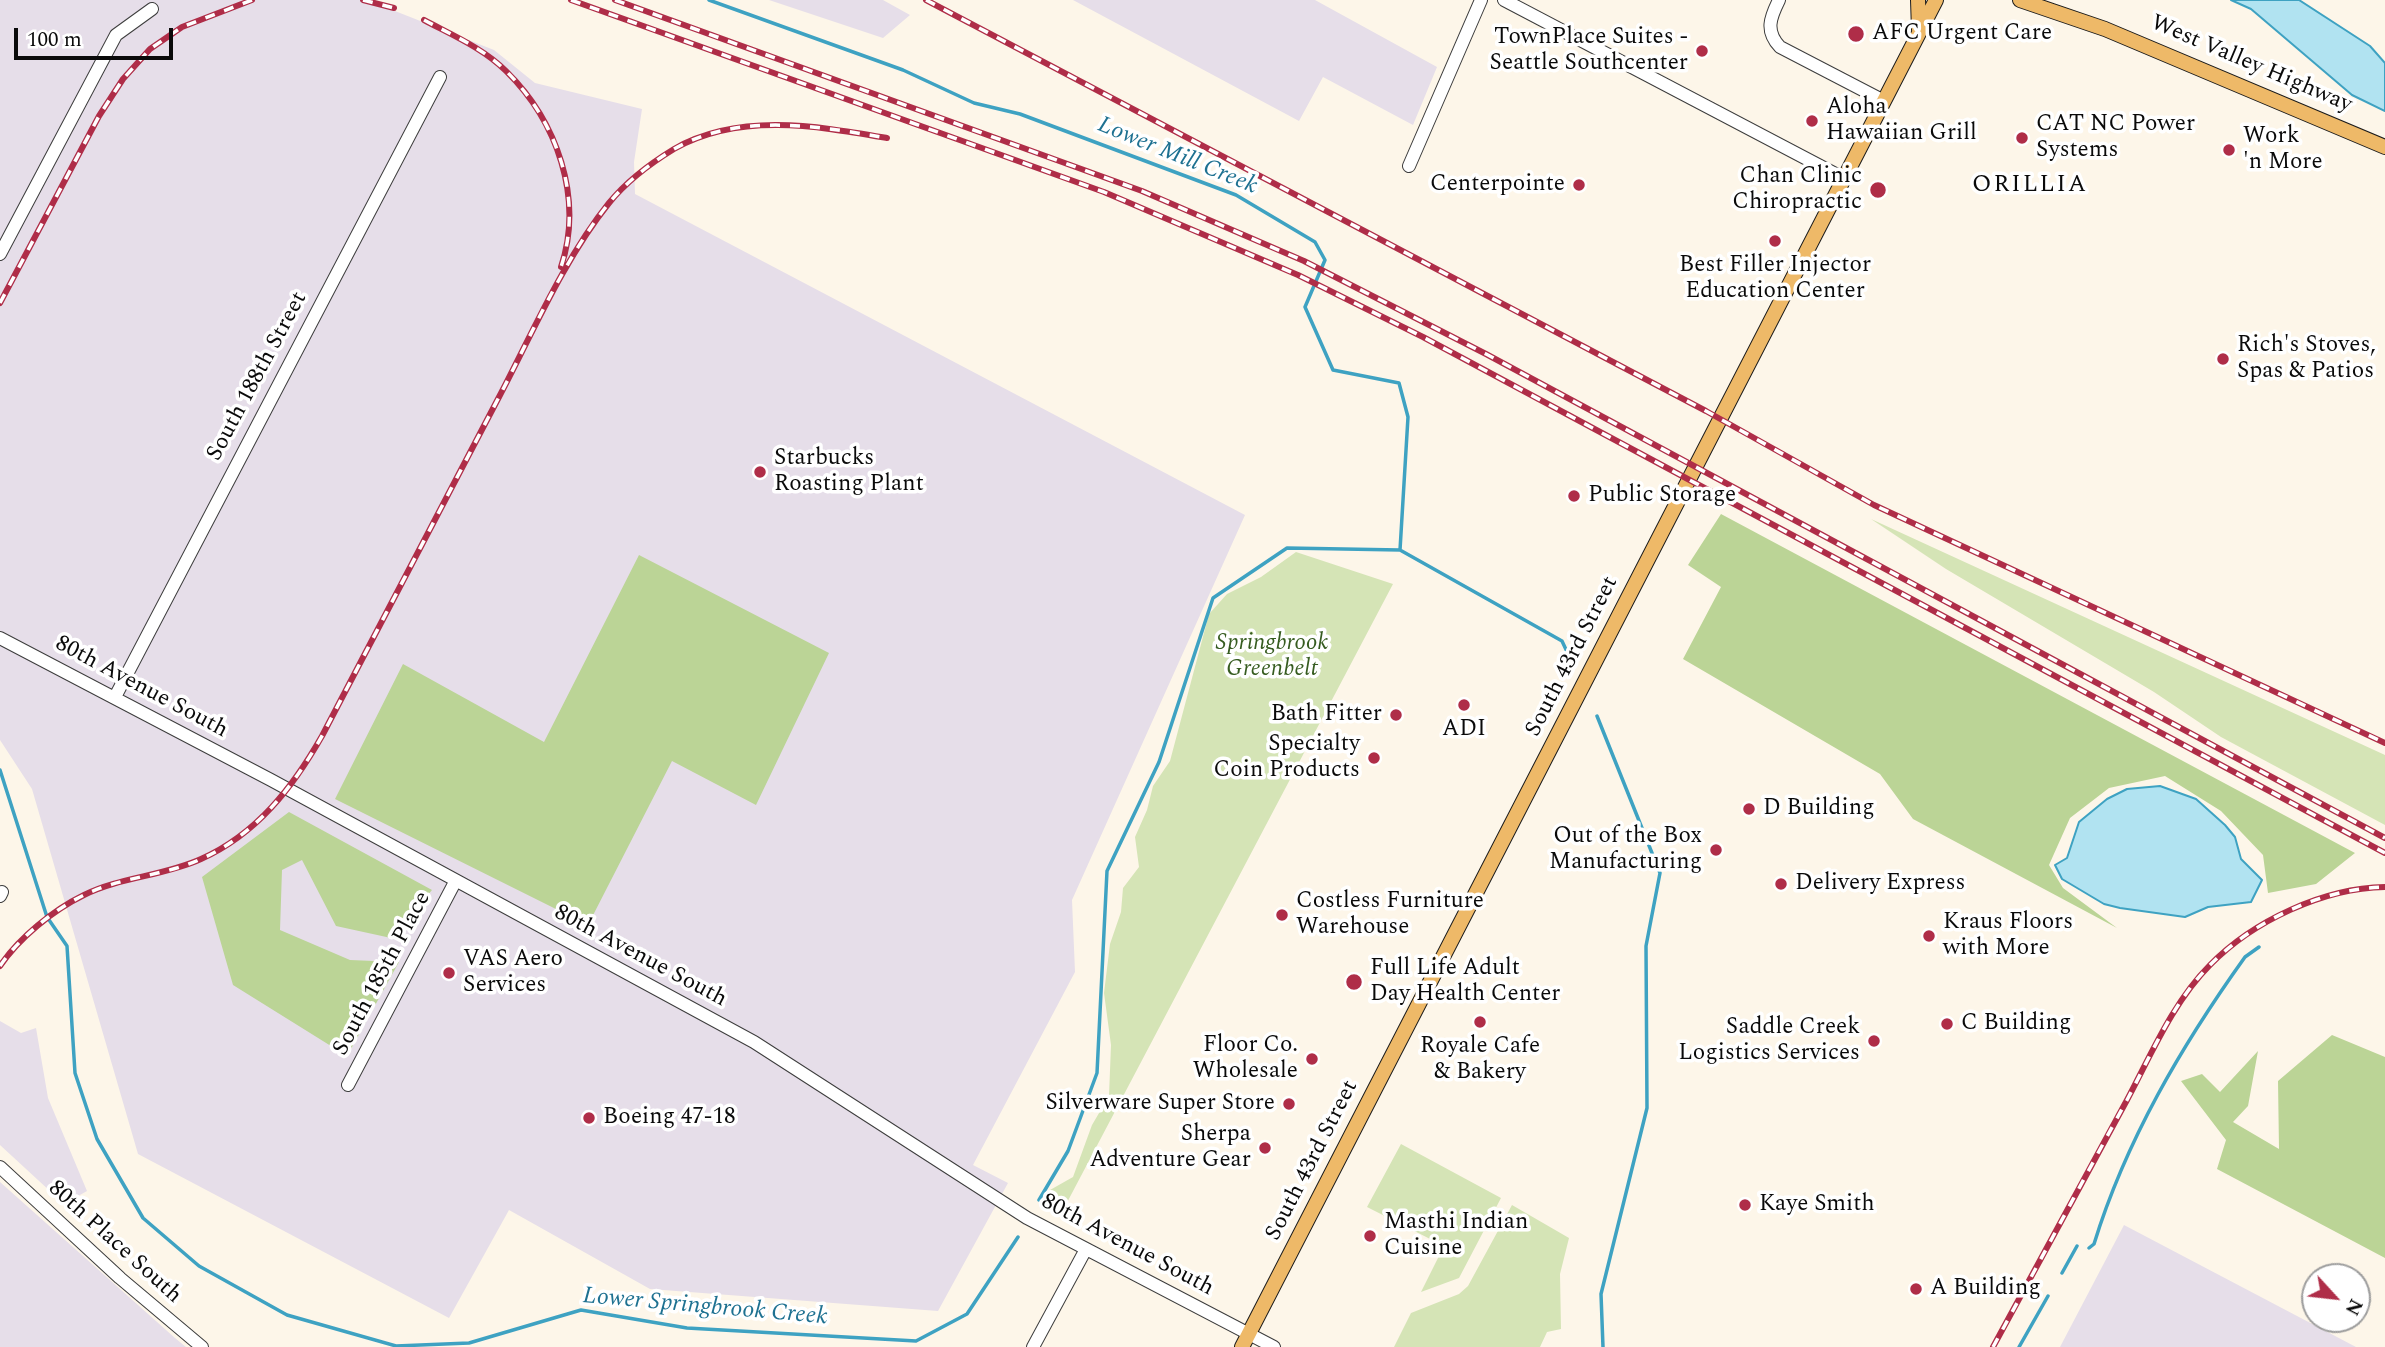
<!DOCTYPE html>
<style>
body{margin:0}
#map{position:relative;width:2385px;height:1347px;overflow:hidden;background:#fdf6e9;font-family:Spectral,serif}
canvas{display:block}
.north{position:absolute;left:2301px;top:1263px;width:70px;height:70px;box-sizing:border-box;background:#fff;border:2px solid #9d9d9d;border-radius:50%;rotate:117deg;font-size:19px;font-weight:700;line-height:28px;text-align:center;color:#0a0a0a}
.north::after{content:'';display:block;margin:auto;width:24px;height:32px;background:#af2d48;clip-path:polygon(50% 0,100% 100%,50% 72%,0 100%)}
.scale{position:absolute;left:14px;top:28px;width:159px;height:32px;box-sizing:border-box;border:4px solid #0a0a0a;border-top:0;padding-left:9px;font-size:21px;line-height:24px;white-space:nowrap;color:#0a0a0a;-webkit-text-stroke:5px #fff;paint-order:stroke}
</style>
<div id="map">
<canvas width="2385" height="1347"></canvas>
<div class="north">N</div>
<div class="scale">100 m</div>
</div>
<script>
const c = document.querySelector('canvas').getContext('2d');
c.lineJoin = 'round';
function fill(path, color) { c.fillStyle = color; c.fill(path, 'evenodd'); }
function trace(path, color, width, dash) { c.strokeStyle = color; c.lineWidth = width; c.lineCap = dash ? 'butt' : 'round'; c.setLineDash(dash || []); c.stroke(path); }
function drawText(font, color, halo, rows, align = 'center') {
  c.font = font + ' Spectral,serif'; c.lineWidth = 7; c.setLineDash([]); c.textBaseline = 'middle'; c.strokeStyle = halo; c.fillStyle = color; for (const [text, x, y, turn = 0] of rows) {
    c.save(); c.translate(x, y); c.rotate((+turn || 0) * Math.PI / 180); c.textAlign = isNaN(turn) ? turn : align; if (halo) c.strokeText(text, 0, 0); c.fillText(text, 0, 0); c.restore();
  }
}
fill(new Path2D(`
 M0,0H367L494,50L535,83L642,109L634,162L635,194L1245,515L1072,900L1075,972L973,1165L1008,1183L938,1311L650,1289L509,1210L449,1318L138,1154L32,789L0,740Z
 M769,0H883L910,15L883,38Z
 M1073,0H1315L1437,67L1413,125L1323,77L1299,121Z
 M0,1021L21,1033L36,1028L48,1098L87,1191L64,1204L0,1145Z
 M0,1182L175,1338L186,1347H0Z
 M2124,1225L2356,1347H2060Z`), '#e6dee9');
fill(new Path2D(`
 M1871,519L2385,755V825L2221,737L2154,692L1946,569Z
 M1296,552L1393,584L1062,1212L1042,1201L1050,1190L1073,1177L1092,1125L1109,1096L1111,1045L1104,993L1110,944L1121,912L1123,888L1139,867L1135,837L1147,810L1153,786L1170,761L1209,614L1227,594L1261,577Z
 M1401,1144L1501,1198L1459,1278L1421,1292L1441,1252L1438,1243L1367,1207Z
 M1512,1205L1569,1238L1560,1274L1561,1329L1547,1332L1540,1347H1394L1411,1313L1459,1294L1468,1286Z`), '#d5e4b6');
fill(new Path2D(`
 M1721,514L2355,853L2316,884L2268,893L2263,855L2221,811L2165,776L2109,788L2070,818L2049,865L2063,888L2117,928L1913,819L1880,774L1683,659L1721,587L1688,565Z
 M639,555L829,653L756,805L672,761L588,925L335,799L403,664L544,742Z
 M289,812L432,890L391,938L336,926L302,860L282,870L280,930L350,960L399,962L347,1056L233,985L202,877Z
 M2332,1035L2385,1057V1258L2217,1169L2226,1140L2181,1081L2202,1074L2220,1092L2258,1051L2248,1106L2233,1122L2279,1149L2278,1081Z`), '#bbd496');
const water = new Path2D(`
 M2231,0H2299L2370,46L2385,63V111L2352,95L2251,9Z
 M2160,786L2196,799L2225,825L2235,837L2241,859L2262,880L2251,902L2208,907L2185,917L2120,908L2104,904L2062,879L2055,865L2067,858L2079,822L2107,799L2127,789Z`);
fill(water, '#b1e3f1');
trace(water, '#3ea2c2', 2);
trace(new Path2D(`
 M709,0L903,70L974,103L1020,114L1236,195L1315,242L1325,260L1305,307L1333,370L1399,383L1408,417L1400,550
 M1597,716L1660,873L1646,946L1647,1108L1601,1294L1603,1347
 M0,770L47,917L67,946L75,1073L97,1139L143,1218L199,1266L287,1315L396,1346L469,1343L581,1310L687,1328L916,1341L967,1314L1018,1237
 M1039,1200L1068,1151L1097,1073L1107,871L1159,762L1213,598L1287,548L1400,550L1562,641L1569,656
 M2089,1248L2094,1244C2126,1140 2182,1045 2245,957L2259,947
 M2062,1273L2077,1246
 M2019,1347L2048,1296`), '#3ea2c2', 3.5);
const minor = new Path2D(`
 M1504,0L1845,179
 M1779,0C1770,18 1765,31 1780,47L1884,101
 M1409,166L1481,0
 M0,254L116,35L152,9
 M0,638L271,780L754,1042L1027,1218L1274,1347
 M115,697L440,77
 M0,896L2,892
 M348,1085L455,882
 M0,1167L120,1278L202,1347
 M1033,1347L1086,1249`);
const major = new Path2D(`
 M1918,0L1919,30
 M2020,0L2105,29L2385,147
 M1242,1347L1936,0`);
trace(minor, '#3d3d3d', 14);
trace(major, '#1b1b1b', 16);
trace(minor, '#fff', 12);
trace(major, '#eeb968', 14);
const rail = new Path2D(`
 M363,0L394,8
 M571,0L1104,192L1298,275L1423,337L2385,853
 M615,0L1142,191L1304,261L1486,354L2385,838
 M926,0L1706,411L1874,505L2385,743
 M424,20C452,35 483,48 506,71C557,121 584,198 561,267
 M0,303L99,116L123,79L150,49L182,27L252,0
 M0,966C19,938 53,910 84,895C120,877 164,876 201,859C257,834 293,787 322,736C381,623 440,510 499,397C532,334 564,259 609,203C626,182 651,163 674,149C739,112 817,126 887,138
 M1993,1347C2038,1265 2082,1182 2127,1100C2151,1055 2173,1002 2210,965C2253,921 2323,888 2385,887`);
trace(rail, '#af2d48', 6);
trace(rail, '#fff', 3.5, [10]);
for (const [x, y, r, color] of [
 [1856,34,9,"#af2d48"],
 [1702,51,7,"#af2d48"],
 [1812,121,7,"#af2d48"],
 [2022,138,7,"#af2d48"],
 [2229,150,7,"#af2d48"],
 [1579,185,7,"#af2d48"],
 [1878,190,9,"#af2d48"],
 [1775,241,7,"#af2d48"],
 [2223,359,7,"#af2d48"],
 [760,472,7,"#af2d48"],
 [1574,496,7,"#af2d48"],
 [1464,705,7,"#af2d48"],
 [1396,715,7,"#af2d48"],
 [1374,758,7,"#af2d48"],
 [1749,809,7,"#af2d48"],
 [1716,850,7,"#af2d48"],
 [1781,884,7,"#af2d48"],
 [1282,915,7,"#af2d48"],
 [1929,936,7,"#af2d48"],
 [449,973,7,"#af2d48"],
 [1354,982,9,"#af2d48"],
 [1480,1022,7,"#af2d48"],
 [1947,1024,7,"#af2d48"],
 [1874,1041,7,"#af2d48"],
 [1312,1059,7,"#af2d48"],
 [1289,1104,7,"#af2d48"],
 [589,1118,7,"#af2d48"],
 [1265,1148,7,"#af2d48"],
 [1745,1205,7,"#af2d48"],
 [1370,1236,7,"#af2d48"],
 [1916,1289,7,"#af2d48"]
]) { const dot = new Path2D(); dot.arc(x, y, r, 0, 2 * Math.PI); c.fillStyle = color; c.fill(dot); trace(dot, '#fff', 2.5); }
drawText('23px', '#0a0a0a', '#fff', [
 ["AFC Urgent Care",1872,34],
 ["TownPlace Suites -",1688,38,"right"],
 ["Seattle Southcenter",1688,64,"right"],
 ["Aloha",1826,108],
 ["Hawaiian Grill",1826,134],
 ["CAT NC Power",2036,125],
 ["Systems",2036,151],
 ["Work",2243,137],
 ["'n More",2243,163],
 ["Chan Clinic",1862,177,"right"],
 ["Chiropractic",1862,203,"right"],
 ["Centerpointe",1565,185,"right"],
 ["Best Filler Injector",1775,266,"center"],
 ["Education Center",1775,292,"center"],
 ["Rich's Stoves,",2237,346],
 ["Spas & Patios",2237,372],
 ["Starbucks",774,459],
 ["Roasting Plant",774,485],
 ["Public Storage",1588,496],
 ["Bath Fitter",1382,715,"right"],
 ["ADI",1464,730,"center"],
 ["Specialty",1360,745,"right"],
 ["Coin Products",1360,771,"right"],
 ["D Building",1763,809],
 ["Out of the Box",1702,837,"right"],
 ["Manufacturing",1702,863,"right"],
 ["Delivery Express",1795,884],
 ["Costless Furniture",1296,902],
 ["Warehouse",1296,928],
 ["Kraus Floors",1943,923],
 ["with More",1943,949],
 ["VAS Aero",463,960],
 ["Services",463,986],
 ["Full Life Adult",1370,969],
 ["Day Health Center",1370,995],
 ["C Building",1961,1024],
 ["Saddle Creek",1860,1028,"right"],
 ["Logistics Services",1860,1054,"right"],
 ["Floor Co.",1298,1046,"right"],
 ["Wholesale",1298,1072,"right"],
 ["Royale Cafe",1480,1047,"center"],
 ["& Bakery",1480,1073,"center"],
 ["Silverware Super Store",1275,1104,"right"],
 ["Boeing 47-18",603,1118],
 ["Sherpa",1251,1135,"right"],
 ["Adventure Gear",1251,1161,"right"],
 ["Kaye Smith",1759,1205],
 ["Masthi Indian",1384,1223],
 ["Cuisine",1384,1249],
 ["A Building",1930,1289]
], 'left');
drawText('23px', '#0a0a0a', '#fff', [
 ["West Valley Highway",2251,65,23],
 ["South 188th Street",258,377,-62],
 ["South 43rd Street",1573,657,-63],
 ["80th Avenue South",141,688,28],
 ["80th Avenue South",640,957,28],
 ["South 185th Place",383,974,-62],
 ["South 43rd Street",1313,1161,-63],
 ["80th Place South",114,1243,42],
 ["80th Avenue South",1127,1246,28]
]);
drawText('italic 23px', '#365c20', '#fff', [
 ["Springbrook",1272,644],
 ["Greenbelt",1272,670]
]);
drawText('italic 24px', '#1e7191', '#fff', [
 ["Lower Mill Creek",1177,157,22],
 ["Lower Springbrook Creek",705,1308,5]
]);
c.letterSpacing = '2px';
drawText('24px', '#0a0a0a', '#fff', [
 ["ORILLIA",2030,186]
]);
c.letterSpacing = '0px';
</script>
